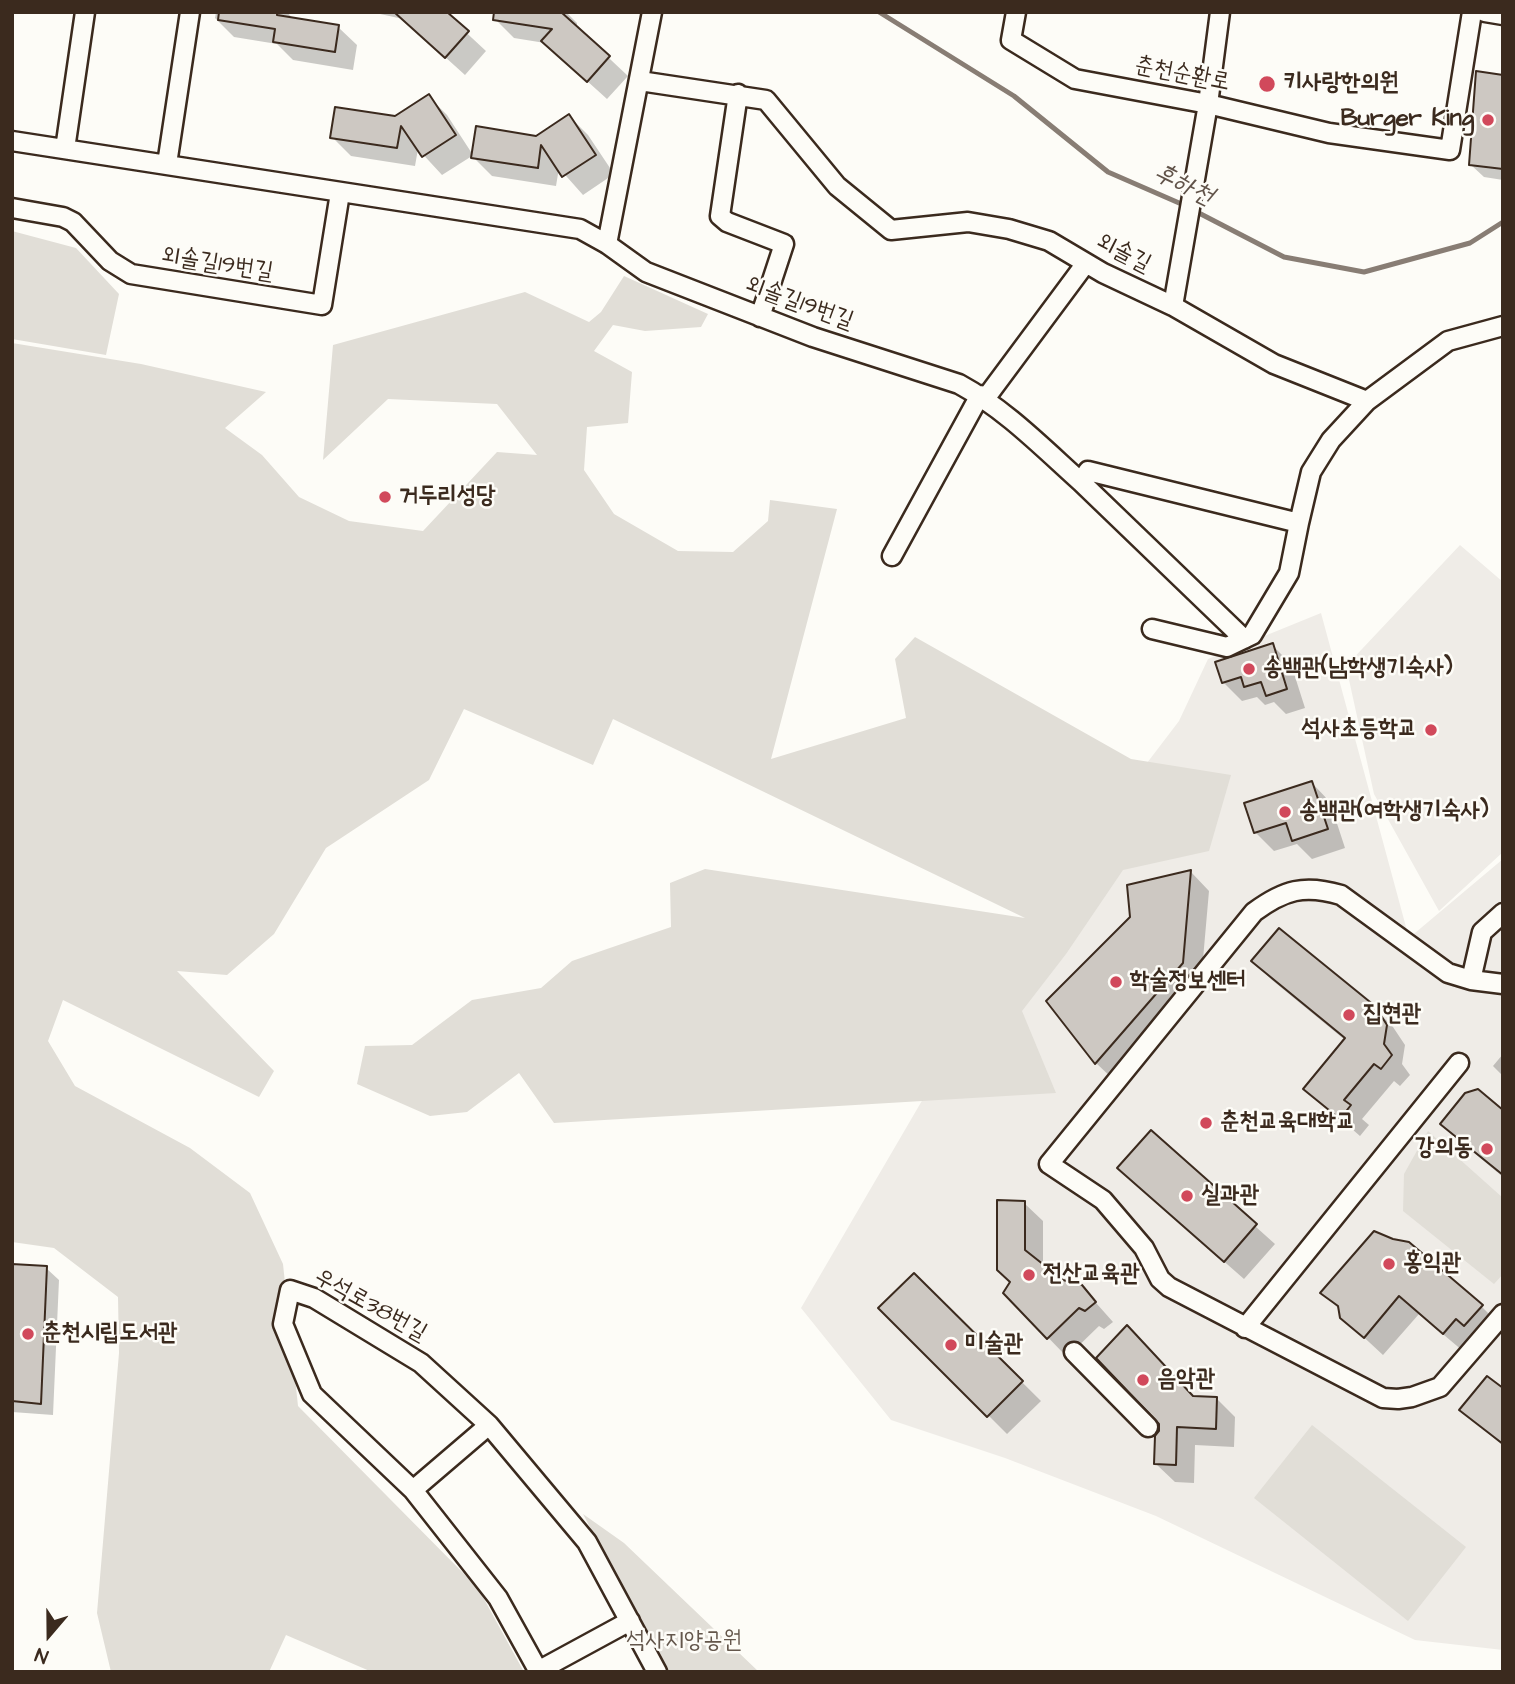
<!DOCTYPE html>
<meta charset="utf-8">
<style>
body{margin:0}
#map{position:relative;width:1515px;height:1684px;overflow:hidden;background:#fdfcf7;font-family:"Architects Daughter",sans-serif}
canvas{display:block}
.frame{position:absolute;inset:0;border:14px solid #3b2a1e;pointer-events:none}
.north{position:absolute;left:14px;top:1600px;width:70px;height:70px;-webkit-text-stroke:5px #fdfcf7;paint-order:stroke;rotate:200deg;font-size:19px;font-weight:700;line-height:28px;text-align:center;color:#3b2a1e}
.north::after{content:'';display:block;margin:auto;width:24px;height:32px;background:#3b2a1e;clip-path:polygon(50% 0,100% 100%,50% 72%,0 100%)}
</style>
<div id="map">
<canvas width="1515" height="1684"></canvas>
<div class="frame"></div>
<div class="north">N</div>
</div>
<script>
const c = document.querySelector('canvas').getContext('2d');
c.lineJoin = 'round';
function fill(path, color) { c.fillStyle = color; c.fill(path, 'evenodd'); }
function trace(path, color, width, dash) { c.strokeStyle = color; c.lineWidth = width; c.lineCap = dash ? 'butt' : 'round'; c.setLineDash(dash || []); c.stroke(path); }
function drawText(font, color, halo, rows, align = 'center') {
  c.font = font + ' "Architects Daughter","Poor Story",sans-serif'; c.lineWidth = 5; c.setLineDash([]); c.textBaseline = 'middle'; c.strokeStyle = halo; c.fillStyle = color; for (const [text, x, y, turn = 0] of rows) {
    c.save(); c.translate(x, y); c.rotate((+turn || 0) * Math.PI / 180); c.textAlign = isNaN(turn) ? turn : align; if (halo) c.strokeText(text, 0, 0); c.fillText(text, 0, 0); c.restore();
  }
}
fill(new Path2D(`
 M1460,545L1503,582V852L1439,911L1374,794L1346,666Z
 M1321,613L1409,938L1503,859V1650L1415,1640L1156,1516L1005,1458L891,1420L801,1308L1028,919L1179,721L1208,659Z`), '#efece7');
fill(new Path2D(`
 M12,231L76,248L119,294L106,355L12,339Z
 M624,276L708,314L701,327L645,331L613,325L594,351L632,372L628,423L587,427L584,470L614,514L678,551L733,552L768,521L770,500L837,509L771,759L906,718L895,659L915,637L1131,759L1231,775L1209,851L1123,870L1066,954L1022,1011L1056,1093L554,1123L519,1073L467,1112L430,1116L357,1084L365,1046L412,1045L472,1000L541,988L572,961L671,927L670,883L705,869L1025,918L613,719L593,765L464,709L429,780L326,848L274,934L227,975L177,971L274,1071L259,1097L63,1000L48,1041L75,1086L190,1148L250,1193L283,1264L298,1406L478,1588L524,1672H372L286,1635L269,1672H111L97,1613L119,1353L118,1297L54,1248L12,1242V343L141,364L266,392L225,428L262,455L299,497L349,521L423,531L497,452L537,455L497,404L388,399L323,460L333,345L525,292L589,322L601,312Z
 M1428,1131L1503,1198V1274L1494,1284L1403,1211L1404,1174Z
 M1312,1425L1466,1547L1408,1621L1254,1498Z
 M583,1514L624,1543L759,1672H666Z`), '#e1ded7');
fill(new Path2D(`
 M216,12H287L294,20L338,27L357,45L353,70L293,60L277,44L234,37L215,18Z
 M371,12H444L486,51L465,75L403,19Z
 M496,12H566L577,23V28L628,76L607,99L545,43L514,38L495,19Z
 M1503,77V180L1484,177L1471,165Z
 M429,97L447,115L473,155L536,138L569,116L588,135L614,174L583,195L559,168L556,186L492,176L472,156L442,175L418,149L415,166L351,156L332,137L396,118Z
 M1272,645L1291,664L1305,708L1286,714L1274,702L1265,705L1257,697L1242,701L1224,683L1217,663Z
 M1312,783L1330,802L1345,848L1312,859L1297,844L1274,851L1255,832Z
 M1191,872L1209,891L1201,982L1115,1081L1096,1063L1048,1001Z
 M1253,961L1374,1008L1393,1027L1405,1045L1402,1064L1410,1075L1400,1086L1394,1081L1362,1119L1369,1125L1360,1136L1305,1088L1345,1040L1272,980Z
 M1503,1054V1076L1493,1066Z
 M1503,1112V1177L1461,1142L1442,1124Z
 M1151,1133L1275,1244L1244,1279L1138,1186Z
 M1024,1203L1043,1221V1267L1062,1282L1081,1286L1113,1322L1104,1329L1099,1326L1067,1357L1005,1293L1012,1282Z
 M1374,1233L1481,1306L1500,1325L1463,1351L1419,1314L1383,1355L1342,1317L1341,1311L1322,1292Z
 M12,1265L46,1268L59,1280L53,1415L12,1412Z
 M914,1275L1041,1401L1007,1434L881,1308Z
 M1503,1391V1446L1462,1410Z
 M1194,1398H1216L1235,1417L1234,1447L1195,1445L1194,1483L1175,1482L1156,1464L1160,1431Z`), '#0003');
trace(new Path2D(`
 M879,12L1014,96L1108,172L1186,206
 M1195,211L1284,257L1364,272L1470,243L1503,222`), '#887d74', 5);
const building = new Path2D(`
 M219,12H277V15L339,25L335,52L273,42L275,29L218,20Z
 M394,12H447L469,31L445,58Z
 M494,12H561L610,56L587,82L541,41L552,29L493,20Z
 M1476,71L1503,75V169L1469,165Z
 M429,94L456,135L422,157L401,126L397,148L330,138L335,107L395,116Z
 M569,114L596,155L562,177L541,145L538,168L471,158L476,126L536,136Z
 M1273,643L1287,689L1266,696L1261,682L1244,687L1241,677L1222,683L1215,662Z
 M1312,781L1328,829L1292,841L1286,823L1254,833L1244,803Z
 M1191,870L1183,963L1095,1064L1046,1001L1130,917L1127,885Z
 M1279,928L1375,1006L1387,1025L1384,1044L1392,1055L1381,1069L1374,1064L1344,1100L1351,1105L1340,1119L1303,1089L1345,1038L1251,961Z
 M1478,1089L1503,1110V1175L1440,1124L1465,1093Z
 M1151,1130L1257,1224L1224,1262L1117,1168Z
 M997,1200L1025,1201V1250L1063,1280L1082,1285L1096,1302L1085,1311L1079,1308L1047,1339L1003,1293L1010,1282L997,1270Z
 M1374,1231L1393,1239L1409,1242L1483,1305L1464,1326L1456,1319L1443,1334L1399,1296L1364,1338L1340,1318L1338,1306L1320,1293Z
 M12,1264L47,1266L41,1404L12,1401Z
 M914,1273L1023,1381L987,1417L878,1308Z
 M1127,1325L1193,1396L1217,1397L1216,1429L1177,1427L1176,1465L1154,1464L1155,1436L1159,1431V1424L1096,1358Z
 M1487,1376L1503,1388V1444L1459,1410Z`);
fill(building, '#cdc8c2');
trace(building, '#3b2a1e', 2);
const minor = new Path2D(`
 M1016,12L1011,40L1075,79L1208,104L1329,133L1450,150L1472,12
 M1485,12L1503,15
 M640,81L766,100L837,186L891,230L968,222L1009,229L1049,241L1103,273L1173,306L1274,364L1367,401L1448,341L1503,326
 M738,94L720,216L727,222L784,244L760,317
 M12,141L580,229L607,244L646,272L813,337L959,384C1005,409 1042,447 1081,482L1088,471L1299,523L1311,472L1331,440L1367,401
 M65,149L85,12
 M167,164L190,12
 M12,208L63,217L73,222L110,261L131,274L322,305L340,193
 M607,244L652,12
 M1173,306L1208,104L1220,12
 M985,399L1086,263
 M1081,482L1244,639
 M892,556L980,395
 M1152,629L1227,647L1252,635L1289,573L1299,523
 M1471,980L1482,932L1503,913
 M1503,984L1471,980L1448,973L1341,895C1304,884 1284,890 1254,912L1049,1164L1103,1200L1144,1248L1160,1279L1169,1287L1383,1398L1398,1399L1412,1397L1440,1387L1503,1314
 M1245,1328L1459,1063
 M1074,1352L1148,1427
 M413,1490L489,1425
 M538,1671L630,1621
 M539,1672L498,1598L413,1490L312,1394L283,1324L290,1290L314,1298L421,1363L489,1425L587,1542L657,1672`);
trace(minor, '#3b2a1e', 23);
trace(minor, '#fdfcf7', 18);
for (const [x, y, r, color] of [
 [1267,84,9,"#d1495b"],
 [1488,120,7,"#d1495b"],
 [385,497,7,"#d1495b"],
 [1249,669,7,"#d1495b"],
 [1431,730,7,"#d1495b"],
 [1285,812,7,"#d1495b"],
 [1116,982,7,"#d1495b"],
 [1349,1015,7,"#d1495b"],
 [1206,1123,7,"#d1495b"],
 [1487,1149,7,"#d1495b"],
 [1187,1196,7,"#d1495b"],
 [1389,1264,7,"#d1495b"],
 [1029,1275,7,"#d1495b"],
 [28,1334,7,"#d1495b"],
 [951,1345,7,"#d1495b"],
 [1143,1380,7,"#d1495b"]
]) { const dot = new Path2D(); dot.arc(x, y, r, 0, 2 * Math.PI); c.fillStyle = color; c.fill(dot); trace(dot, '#fdfcf7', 2.5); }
drawText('24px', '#3b2a1e', '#fdfcf7', [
 ["춘천순환로",1182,75,11],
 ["외솔길",1123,254,27],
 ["외솔길19번길",217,265,9],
 ["외솔길19번길",799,304,20],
 ["우석로38번길",370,1306,29]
]);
drawText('bold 24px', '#3b2a1e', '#fdfcf7', [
 ["키사랑한의원",1283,84],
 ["Burger King",1474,120,"right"],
 ["거두리성당",399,497],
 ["송백관(남학생기숙사)",1263,669],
 ["석사초등학교",1417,730,"right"],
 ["송백관(여학생기숙사)",1299,812],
 ["학술정보센터",1130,982],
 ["집현관",1363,1015],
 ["춘천교육대학교",1220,1123],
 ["강의동",1473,1149,"right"],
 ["실과관",1201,1196],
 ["홍익관",1403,1264],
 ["전산교육관",1043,1275],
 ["춘천시립도서관",42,1334],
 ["미술관",965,1345],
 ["음악관",1157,1380]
], 'left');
drawText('24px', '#64574c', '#fdfcf7', [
 ["석사지양공원",684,1642]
]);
drawText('italic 26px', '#615349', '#fdfcf7', [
 ["후하천",1183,186,26]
]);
</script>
